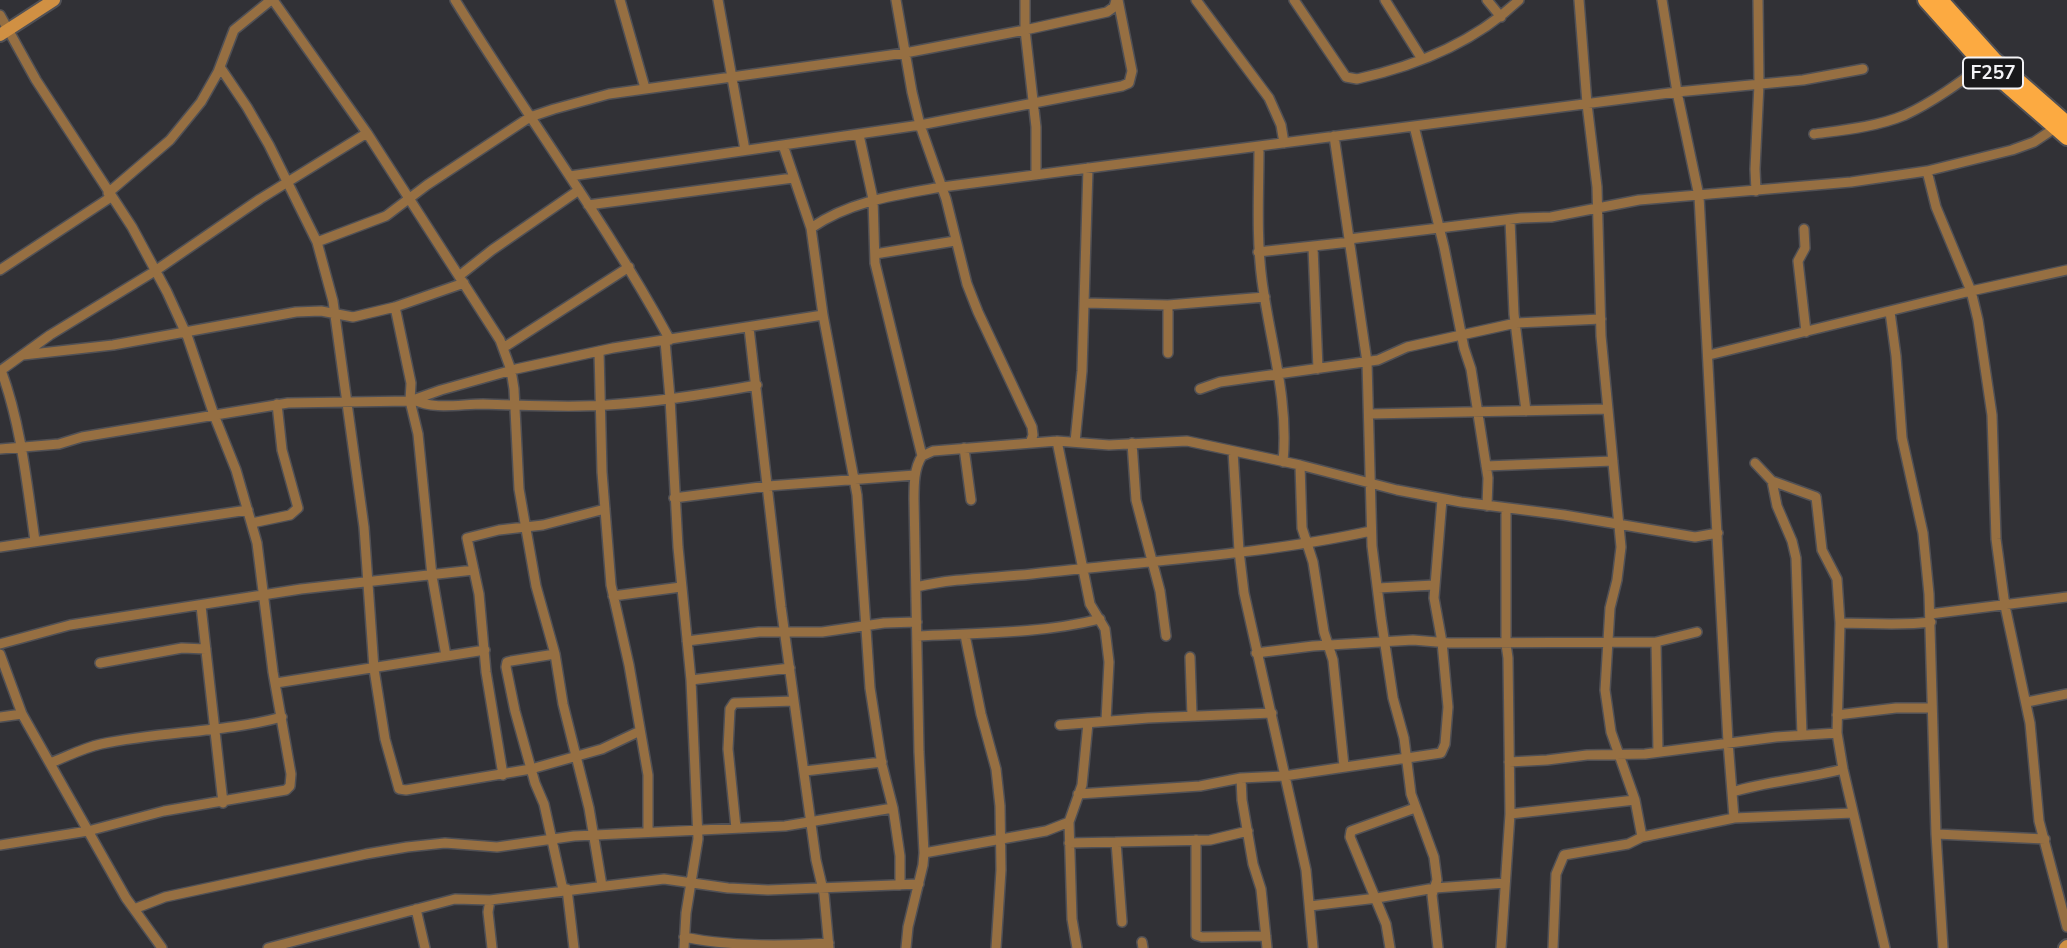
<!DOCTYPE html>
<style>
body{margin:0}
canvas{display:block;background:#313136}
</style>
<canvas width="2067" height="948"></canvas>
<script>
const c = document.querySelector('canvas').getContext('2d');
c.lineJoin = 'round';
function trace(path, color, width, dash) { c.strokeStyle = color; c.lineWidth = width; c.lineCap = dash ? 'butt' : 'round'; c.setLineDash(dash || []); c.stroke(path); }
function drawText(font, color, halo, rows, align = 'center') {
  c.font = font + ' Mulish,sans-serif'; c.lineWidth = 5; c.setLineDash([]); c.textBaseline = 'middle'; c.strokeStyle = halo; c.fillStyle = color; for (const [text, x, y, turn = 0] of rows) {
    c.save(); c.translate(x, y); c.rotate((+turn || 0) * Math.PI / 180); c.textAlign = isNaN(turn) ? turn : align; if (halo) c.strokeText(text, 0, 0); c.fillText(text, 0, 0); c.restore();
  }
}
const street = new Path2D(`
 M273,0L367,133L500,340L511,370L514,389L519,489L536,586L555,654L563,704L589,808L602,886
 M455,0C525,114 606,222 670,340
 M620,0L645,88
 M718,0L745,150
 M896,0L912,92L920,125L946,199L967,284L978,312L1032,427L1033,435L1030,443
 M1025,0V30L1036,127V175
 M1196,0L1269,98L1281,125L1284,143
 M1294,0L1346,77L1357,79C1416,66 1475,42 1519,0
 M1385,0L1422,59
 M1487,0L1501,17
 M1579,0L1587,104L1597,187L1601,336L1621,547L1617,580L1610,608L1605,690L1611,732L1635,800L1642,837
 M1662,0L1677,92L1699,196L1728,742L1734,818
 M0,15L36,80L132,227L167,292L188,338L214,415L236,470L257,543L273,672L291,774L290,786L286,790L164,811L88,831L0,845
 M220,67L247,107L269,145L317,242L333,301L364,527L374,669L385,739L399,789L406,790L531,769L602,749L640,731
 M1414,126L1444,247L1464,348L1471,369L1488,478L1487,506
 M1814,134C1844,130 1876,127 1905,115C1933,102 1959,83 1983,65
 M859,135L873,199L875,263L922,456C914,468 914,485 914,499L919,752L924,853L923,865L908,927L906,948
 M1334,136L1367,362L1372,546L1381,618L1393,698L1404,738L1411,794L1434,857L1437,880L1432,895L1438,948
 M783,145L811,228L823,315L857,495L870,688L882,765L893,808L900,856V885
 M1259,146C1259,191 1256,236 1262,281C1270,341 1289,400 1283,462
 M1927,171L1936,207L1971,291L1978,320L1992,415L1996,539L2005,606L2030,723L2039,821L2067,927
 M570,176L920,125L1122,86L1129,83L1132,71L1118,0
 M1756,191L1755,169L1759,84L1758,0
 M108,193L170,140L201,102L218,72L234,30L271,0
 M588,205L793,178
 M1510,220L1514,314L1526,411
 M811,228C850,201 896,195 942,187L1677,92L1803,80L1863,69
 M1804,229L1805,248L1798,261L1806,332
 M1349,239L1521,218L1551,217L1639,200L1851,182L1927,171L2012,150L2034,142L2055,128
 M317,242L386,216L427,185L530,117L554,109L609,94L905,53L1025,30L1107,12L1114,7L1116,0
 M1313,247L1318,369
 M1258,252L1350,242
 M875,254L955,241
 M0,270L111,197
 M459,276L492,250L579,190
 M1085,303L1168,305L1265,297
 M395,307L411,383L410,401L418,434L432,576L446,656
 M1890,312L1896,356L1902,438L1923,533L1929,594L1936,834L1943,948
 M749,328L781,607L816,860L824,894L829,948
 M665,341L670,398L678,547L691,680L698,839L686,913L684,948
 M503,348L629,267
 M599,351L602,472L611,585L629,665L644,752L648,775V832
 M1168,353V305
 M23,355L113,345L296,312L321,311L353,317L395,307L464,283
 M1709,355L1971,291L2067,270
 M1,370C21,424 27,484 35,541
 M0,371L50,335L155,271L260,199L367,133
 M1200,389L1220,382L1378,360L1407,347L1516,323L1601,319
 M414,400C434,410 461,404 483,404C524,405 566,408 607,405C657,402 708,394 757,385
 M1369,414L1608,409
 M1057,441L1090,604L1105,629L1109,662L1106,721
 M1075,442L1082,371L1088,168
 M1132,443L1136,500L1160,591L1166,636
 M964,448L971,500
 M0,449L59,444L82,437L288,403L410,401L441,390L516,369L613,348L823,315
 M1233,451L1239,551L1244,593L1306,870L1313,948
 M922,456L933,451L1057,441L1109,445L1187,441L1300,465L1397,490L1461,502L1564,515L1695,537L1718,533
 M1755,463L1772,481L1816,497L1822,550L1837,579L1840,623L1837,733L1843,769L1885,948
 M1300,465L1302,528L1313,562L1324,632L1333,660L1344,766
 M1486,466L1613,461
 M1772,481L1777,506L1792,541L1796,558L1802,735
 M674,498L768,486L915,475
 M252,523L290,515L298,508L282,450L277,404
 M0,547L248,510
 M916,587C955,578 993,578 1032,574C1146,561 1260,555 1371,531
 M1378,588L1434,585
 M613,596L681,587
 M201,606L223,803
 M1930,614L2067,597
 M1840,623C1871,623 1900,626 1931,622
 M965,635L981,714L996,769L1000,806L1001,870L996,948
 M917,636C978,633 1040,634 1100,619
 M687,641L759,632H822L884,623L917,622
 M1656,642L1658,752
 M0,644L70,625L301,589L474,570
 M1256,653L1313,646L1413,640L1449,643L1656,642L1697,632
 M0,654L22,714L126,898L162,948
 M555,654L511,661L507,662L506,667L515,711L535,783L544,804L563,890
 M1190,657L1192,716
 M100,663L182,648L206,649
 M691,680L790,668
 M276,683L485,650
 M2027,702L2067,694
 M1837,715L1896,708H1931
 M0,717L22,714
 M1060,725L1148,718L1272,713
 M1509,762L1547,760L1587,755L1645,754L1776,737L1837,733
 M50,763C66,757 83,748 101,744C161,731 223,733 282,717
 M805,771L882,762
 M503,775L486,672L479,594L467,538L499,530L543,525L605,509
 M1241,778L1242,800L1253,864L1261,889L1267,948
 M1732,792C1768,781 1806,779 1843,769
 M1078,794L1200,786L1241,778L1284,776L1441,753L1445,744L1448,707L1442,642L1434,598L1442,499
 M1510,814L1635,800
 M1069,822L1072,919L1077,948
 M736,828L728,749L730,709L734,703L794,701
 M1936,834L2045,839
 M1196,840V935L1202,937L1266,936
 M1116,842L1122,922
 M1069,843L1210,840L1248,831
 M924,853L1046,831L1069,822L1082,785L1088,723
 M567,889L574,948
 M490,900L488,912L492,948
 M1310,906L1377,898L1435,888L1505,883
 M134,909L165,897L366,854L407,847L445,843L497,847L574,836L785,826L893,808
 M416,909L425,948
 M684,937C731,947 782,946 829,943
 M1142,942L1143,948
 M268,948L455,899L490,900L664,879L728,888L768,890L919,884
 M1390,948L1386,924L1350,837L1351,831L1415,808
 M1501,948L1510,814L1508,658L1506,644V508
 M1553,948L1556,874L1564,855L1628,844L1642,837L1734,818L1853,813`);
const secondary = new Path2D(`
 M0,35L54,0
 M2065,948L2067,946`);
const primary = new Path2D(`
 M1925,0L1983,65L2067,138
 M1941,0L1994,59L2067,123`);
trace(street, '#505055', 12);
trace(secondary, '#505055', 16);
trace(primary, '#505055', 18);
trace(street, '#966f42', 9);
trace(secondary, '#d09043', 12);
trace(primary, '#fcaa41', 14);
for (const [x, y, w] of [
 [1993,73,60]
]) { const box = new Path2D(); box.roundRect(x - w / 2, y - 15.5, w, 31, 5); c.fillStyle = '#19191b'; c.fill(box); trace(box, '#f3f3f6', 2); }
drawText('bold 19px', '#f3f3f6', null, [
 ["F257",1993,73]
]);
</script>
